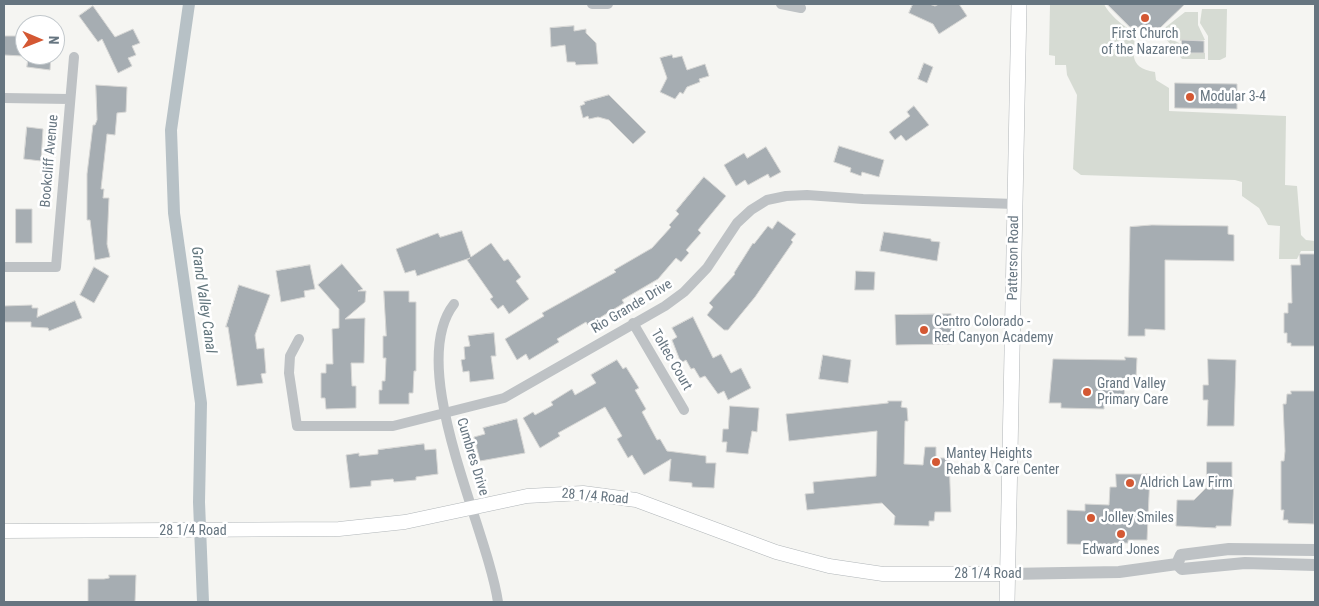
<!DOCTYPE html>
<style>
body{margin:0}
#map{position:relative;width:1319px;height:606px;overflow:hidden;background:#f5f5f2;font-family:"Roboto Condensed",sans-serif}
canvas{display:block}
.frame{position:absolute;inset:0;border:5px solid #667580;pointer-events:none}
.north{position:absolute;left:15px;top:15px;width:50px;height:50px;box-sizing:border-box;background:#fff;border:1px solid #c2c8cc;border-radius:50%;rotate:91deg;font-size:14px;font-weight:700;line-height:20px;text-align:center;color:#667580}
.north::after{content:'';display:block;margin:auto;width:18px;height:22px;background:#d45833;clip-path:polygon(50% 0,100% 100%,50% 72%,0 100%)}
</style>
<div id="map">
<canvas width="1319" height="606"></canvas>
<div class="frame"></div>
<div class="north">N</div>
</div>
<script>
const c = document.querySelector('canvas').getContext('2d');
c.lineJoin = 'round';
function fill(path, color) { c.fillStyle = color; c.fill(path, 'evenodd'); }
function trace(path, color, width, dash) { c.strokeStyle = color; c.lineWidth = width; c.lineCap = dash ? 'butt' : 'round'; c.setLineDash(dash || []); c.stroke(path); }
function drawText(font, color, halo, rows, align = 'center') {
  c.font = font + ' "Roboto Condensed",sans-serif'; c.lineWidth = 5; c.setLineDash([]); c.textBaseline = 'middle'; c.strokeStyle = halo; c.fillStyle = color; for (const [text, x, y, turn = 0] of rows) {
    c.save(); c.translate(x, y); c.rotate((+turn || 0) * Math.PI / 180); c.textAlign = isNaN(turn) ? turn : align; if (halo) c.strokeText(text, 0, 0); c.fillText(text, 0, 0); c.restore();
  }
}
fill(new Path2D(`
 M1050,4H1104C1108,13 1126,30 1135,31C1135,52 1126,67 1155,72L1156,80L1169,88V111L1286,116L1285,185L1297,186L1301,235L1306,240L1315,241V251H1301L1297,259H1279L1280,226L1268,225L1259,208L1242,196V182L1235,180L1081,175L1073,169L1077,95L1067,75L1066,65H1055V56L1049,55Z
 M1202,9H1227L1226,57L1220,60H1208V36L1200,23Z
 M1185,12H1198V25L1205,40L1181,41L1162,30Z
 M1163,35L1181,44V53H1205V59H1182Z`), '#d6dbd3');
trace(new Path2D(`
 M189,4L171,130L174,213L201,403L199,502L203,602`), '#b7c1c6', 12);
const building = new Path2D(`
 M913,4H929L935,6L939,4H959L967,16L939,34L933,24L909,13Z
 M1107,4H1185L1160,28L1130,27Z
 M93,6L115,37L133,29L140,43L132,46L136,55L128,58L132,66L118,73L102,39L98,42L79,16Z
 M574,26V31L586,29V33L596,43L598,64L576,65L575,62H567L565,45L551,47L550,28Z
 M4,36H22V56L4,55Z
 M1182,40L1204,41V53H1181Z
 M29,55H51L50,70L27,67Z
 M672,55L673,58L682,56L687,70L705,64L709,76L699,79L700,82L687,87L683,94L680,92L675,99L660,92L667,78L660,58Z
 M924,63L933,67L927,83L918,79Z
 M1175,83L1237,84V109L1175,108Z
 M96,85L127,87L126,112L117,113L115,135L107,134L101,189H104L103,198H109L107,244L110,257L95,260L90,220H87V174L93,125H95L97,120Z
 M609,95L646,132L633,144L609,120L598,117L589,119L588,116L583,118L580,106L585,104L584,102Z
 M914,106L929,125L906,141L901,135L895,140L889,132L910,116L907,112Z
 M27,127L43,129L41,161L24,159Z
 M839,146L884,160L879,177L862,172L861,176L850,172L851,168L834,162Z
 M766,147L781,172L770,178L768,174L748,185L745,180L736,186L724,165L744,153L747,158Z
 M704,177L726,196L698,230L701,233L686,250L689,253L681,262L676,258L658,279L622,300L624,303L588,325L586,322L557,339L559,342L529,360L526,354L517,360L505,339L544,316L542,313L616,272L614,270L652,248L671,227L669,225L679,214L676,211Z
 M16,209H32V243H16Z
 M778,221L796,234L791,240L793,242L755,297L728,330H724L707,315L713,307L709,303L735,274L734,273L753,243L754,244L768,226L772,229Z
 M1152,225L1228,226V234L1234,235V261L1165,260V330L1145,329V336H1128L1130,227Z
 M462,231L471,257L491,243L504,261L508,259L521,277L516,281L529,299L509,314L503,305L498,309L490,299L493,297L467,260L470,258L417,276L415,270L405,273L396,249L438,233L440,237Z
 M884,232L931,239V241L940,242L937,261L880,251Z
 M1300,254H1315V346H1291V343H1287V333H1284V313H1288V303H1292L1291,265H1300Z
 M342,264L363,289L358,291H366L365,302L345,319L365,318L364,363H351L352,386H356V408L326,409L325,398H321V373H326V364H333L332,329L339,328V309L318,285Z
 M310,265L315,289L304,291L305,297L281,302L276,271Z
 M94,267L109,276L94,303L80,295Z
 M856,271L875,272L874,290H855Z
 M239,285L270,295L255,335L257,349L264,348L266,373L261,374L263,383L237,386L228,327H226Z
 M384,291H409V302H416V371H414L413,393H409V404H379V390H382V381H385L386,358H383V336H386Z
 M75,301L82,318L49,331L48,328L31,327V322H4V306L32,305V308H38L37,317Z
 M951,314L952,344L896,345L895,315Z
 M693,317L713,358L721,354L731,373L741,368L751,388L728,400L724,391L718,394L705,376L700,378L694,368L691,369L686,360L681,363L672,340L677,337L672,328Z
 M494,333L496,356H491L494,379L470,382L469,371L463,372L461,360L465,359L464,347L470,346L468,336Z
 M823,355L851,360L848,383L819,379Z
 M1125,357L1137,358L1136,378H1125L1124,404H1104V409L1061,408V403H1049L1053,359L1125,360Z
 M1208,359L1236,360L1234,426H1207L1208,400H1203V385H1208Z
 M617,360L623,369L626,367L639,388L635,390L646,409L642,412L657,440L660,439L667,451L706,456V463H716L714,488L692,487V483L669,481L671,459L644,475L632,455L628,458L617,439L622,436L605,407L558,433L560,436L540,448L523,418L533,412L535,415L553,405L551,402L572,389L575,395L596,383L591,375Z
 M1291,391H1315L1314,524L1288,523V520H1283L1284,510H1281V461H1284L1285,451L1283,404H1286L1287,394H1291Z
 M888,401H902L901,407L907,408L908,421H905L904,464L923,465L925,447H936V458H949L951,512H935L934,521H929V526L894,525L895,516L882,503L807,510L805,494L814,493L813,482L876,476L877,431L789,441L786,414L888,403Z
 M730,406L759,408L757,432L752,431L748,454L726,452L727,442H722L723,429H728Z
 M517,419L525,453L480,461L474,437L485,434L483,428Z
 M424,444L425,450L436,449L438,474L416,477V480L394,482L393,479L371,481V486L350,488L346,455L359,453V456L378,454V450Z
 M1207,462H1232V484H1234L1231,526H1216V528L1176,526L1177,500H1194L1206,488Z
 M1116,474H1150L1147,540H1128V543H1114V545L1067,544V510L1085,511V504L1109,505L1110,487H1116Z
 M109,575H136L135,602H88V579H104L109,578Z`);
fill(building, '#a6adb2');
trace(building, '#d6d6d4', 1);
const secondary = new Path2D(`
 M4,531L339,529L405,522L527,496L583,493L636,500L776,552L829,566L883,574H1008`);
const primary = new Path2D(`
 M1007,602L1019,4`);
trace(secondary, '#b1b6b9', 15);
trace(primary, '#b2b6b9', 16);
trace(new Path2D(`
 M592,4H608
 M781,4L801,8
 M4,98L69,99
 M4,267H56L74,57
 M454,304C405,367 487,527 498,602
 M633,323L684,410
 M299,339L290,356L289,373L297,426H393L504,398L665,306L684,292L707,268L737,223L751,210L767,200L786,196L807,195L863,199L1015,204`), '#bec2c5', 10);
trace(new Path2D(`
 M1177,564L1181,555L1229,549L1315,550
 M1008,574L1119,572L1177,564L1182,569L1245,563L1315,565`), '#bec2c5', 12);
trace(secondary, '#fff', 14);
trace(primary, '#fff', 15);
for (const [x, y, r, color] of [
 [1145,18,5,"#d45833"],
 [1190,97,5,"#d45833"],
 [924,330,5,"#d45833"],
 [1087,392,5,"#d45833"],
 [936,462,5,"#d45833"],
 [1130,483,5,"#d45833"],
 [1091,518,5,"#d45833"],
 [1121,534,5,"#d45833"]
]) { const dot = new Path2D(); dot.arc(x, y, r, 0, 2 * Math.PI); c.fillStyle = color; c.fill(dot); trace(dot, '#fff', 2); }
drawText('14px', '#667580', '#fff', [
 ["First Church",1145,34,"center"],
 ["of the Nazarene",1145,50,"center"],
 ["Modular 3-4",1200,97],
 ["Centro Colorado -",934,322],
 ["Red Canyon Academy",934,338],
 ["Grand Valley",1097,384],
 ["Primary Care",1097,400],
 ["Mantey Heights",946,454],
 ["Rehab & Care Center",946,470],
 ["Aldrich Law Firm",1140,483],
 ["Jolley Smiles",1101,518],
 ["Edward Jones",1121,550,"center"]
], 'left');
drawText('14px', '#667580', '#fff', [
 ["Bookcliff Avenue",50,161,-85],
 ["Patterson Road",1014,258,-89],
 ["Rio Grande Drive",632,307,-31],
 ["Toltec Court",671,360,60],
 ["Cumbres Drive",472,457,73],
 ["28 1/4 Road",595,497,5],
 ["28 1/4 Road",193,531],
 ["28 1/4 Road",988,574]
]);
drawText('italic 15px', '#62767d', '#fff', [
 ["Grand Valley Canal",203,300,82]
]);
</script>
